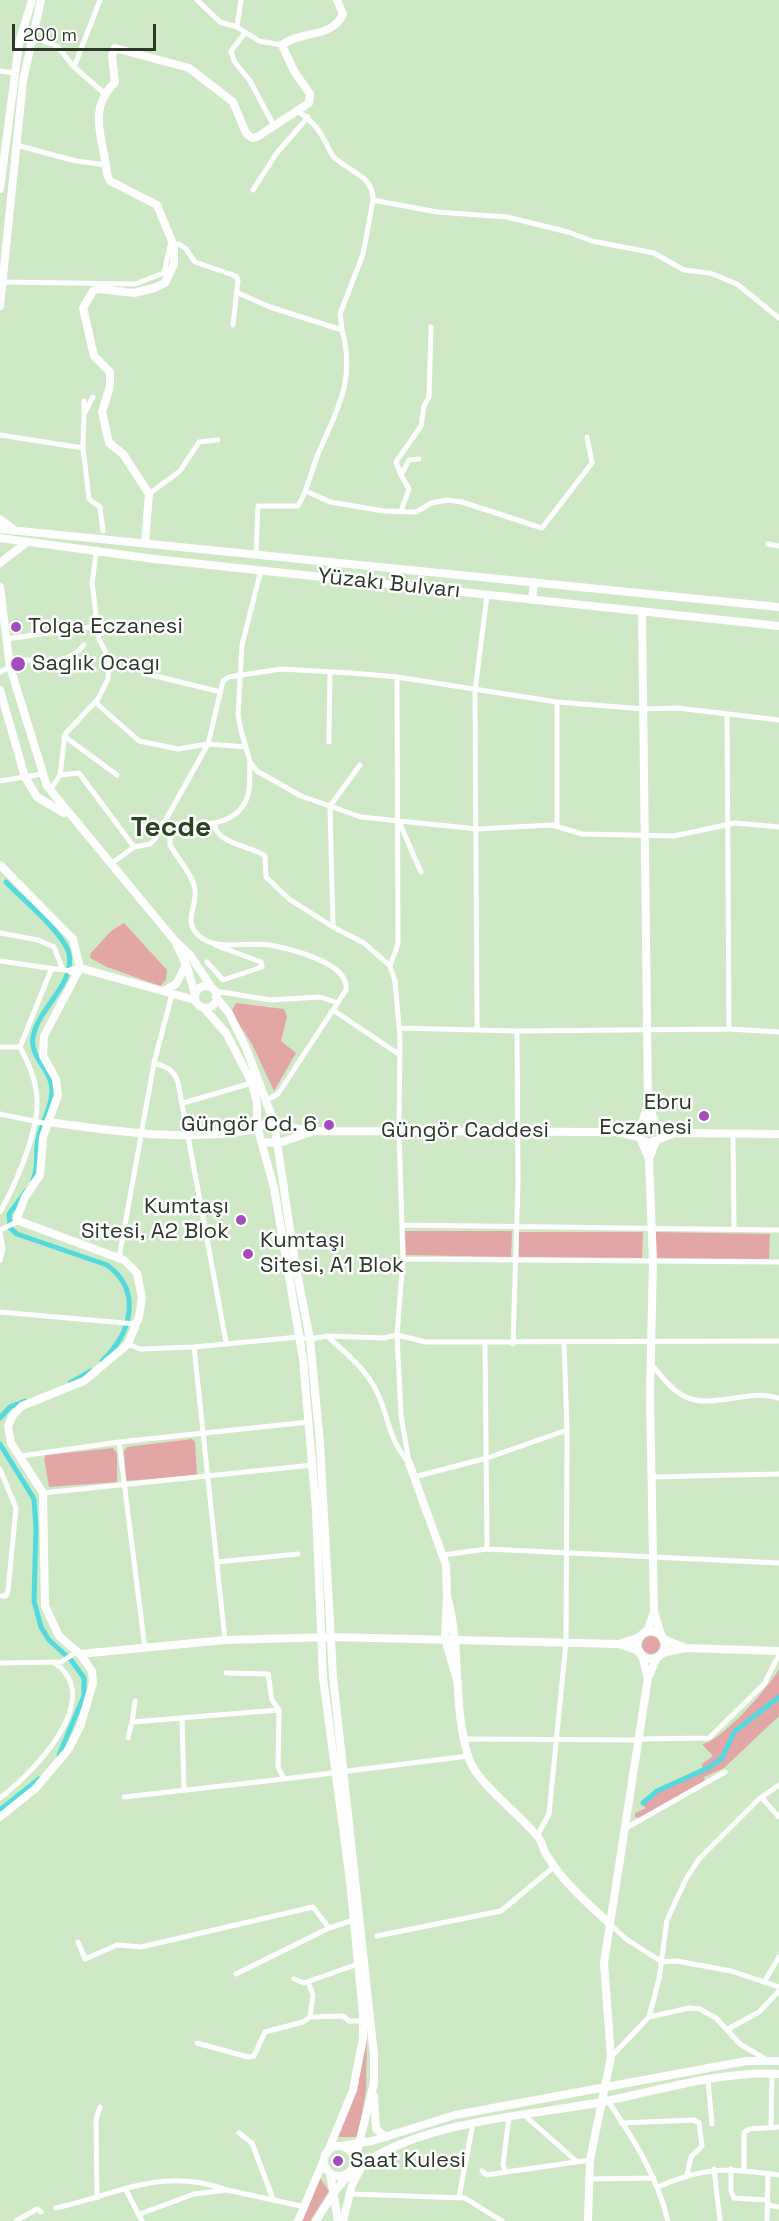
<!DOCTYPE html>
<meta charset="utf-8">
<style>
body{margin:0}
#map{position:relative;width:779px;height:2221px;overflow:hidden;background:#cfe9c7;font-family:"Space Grotesk",sans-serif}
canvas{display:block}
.scale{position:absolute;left:12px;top:24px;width:144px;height:27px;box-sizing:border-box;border:3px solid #2d372a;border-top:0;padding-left:8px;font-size:18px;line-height:21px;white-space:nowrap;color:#2d372a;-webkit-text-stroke:4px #fff;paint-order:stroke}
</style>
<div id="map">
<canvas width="779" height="2221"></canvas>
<div class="scale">200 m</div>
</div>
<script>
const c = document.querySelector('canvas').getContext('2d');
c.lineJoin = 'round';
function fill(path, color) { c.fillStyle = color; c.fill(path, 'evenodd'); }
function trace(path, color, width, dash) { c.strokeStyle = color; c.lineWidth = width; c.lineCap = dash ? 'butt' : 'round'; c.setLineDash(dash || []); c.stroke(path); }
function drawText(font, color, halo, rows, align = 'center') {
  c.font = font + ' "Space Grotesk",sans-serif'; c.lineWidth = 5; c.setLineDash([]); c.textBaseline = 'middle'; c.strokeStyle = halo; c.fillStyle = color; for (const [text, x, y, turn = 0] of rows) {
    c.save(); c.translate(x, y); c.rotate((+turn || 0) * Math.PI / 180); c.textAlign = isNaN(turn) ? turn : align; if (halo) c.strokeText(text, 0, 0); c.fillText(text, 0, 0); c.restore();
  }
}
fill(new Path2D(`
 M124,923L167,970L166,980L160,986L107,967L90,958L91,953L111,931Z
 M236,1003L284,1009L287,1017L281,1041L296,1053L274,1091L252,1044L231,1012Z
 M405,1231H512L511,1257L406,1255Z
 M519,1232H643L642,1258L519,1257Z
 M656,1232L770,1234L769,1259L656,1258Z
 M192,1439L195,1442L197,1475L126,1481L124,1451L127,1447Z
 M113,1448L117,1454V1482L49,1487L44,1458L46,1455Z
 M642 1645a9 9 0 1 1 18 0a9 9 0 1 1-18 0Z
 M779,1669V1716L724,1768L704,1777L705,1782L640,1818L635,1817V1813L646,1808L641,1803L656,1791L702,1768V1764L713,1756L702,1744C721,1742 770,1686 779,1669Z
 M367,2027L366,2090L358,2137H338L357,2090Z
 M320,2178L329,2191L310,2221H300Z`), '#e3a6a7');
trace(new Path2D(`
 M6,882C21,898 65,934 69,954C75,985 38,1008 33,1037C30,1056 46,1065 51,1083C56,1103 39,1124 37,1145C36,1157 38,1169 33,1180
 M26,1191L9,1214L10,1228L17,1234L107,1265C143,1291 131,1334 102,1361
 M70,1383L91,1371
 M0,1418L10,1407L25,1401
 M0,1444L34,1499L36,1528L34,1601L41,1627L49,1640L71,1660L84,1678V1696L59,1755
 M643,1803L657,1791L710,1767L722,1758L734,1732L779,1697
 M0,1810L39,1779`), '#54d9dd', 5);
trace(new Path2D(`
 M197,0L220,22L237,27L259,41L282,45
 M237,27L241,0
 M245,33L231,51L234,61L250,81L274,126
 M32,37L57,46L74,67L104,93
 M74,67L100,0
 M0,71L15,73
 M296,110C309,118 318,127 325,141C328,146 330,153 334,157C349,172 374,176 373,200L437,212L507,217L568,232L592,241L654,253L684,270L710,273L737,284L779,318
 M16,145L76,161L106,165
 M253,190L276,154L308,117
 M174,246L179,244L186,249L195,262L236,276L238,280L233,325
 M2,282L135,284L164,273L170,246
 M236,292L270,307L342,330C356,380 337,410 318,454C311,472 308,489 298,506H258L256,553
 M342,330L340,314L363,254L373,200
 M84,401V413
 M0,435L83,448L84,414L93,397
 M83,448L89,499L100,507L103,531
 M401,475L396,462L421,426L424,406L429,397L431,327
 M306,491L330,502L384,511L416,512L431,503L447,500L462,502L542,528L592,463L587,437
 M149,494L180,471L199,442L218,440
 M401,511L409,489L401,475L409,460L419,459
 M768,544L779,546
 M261,570L242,645L238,715L241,730L250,762L257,771L301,796L361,817L477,829L552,825L582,834L674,836L735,823L779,827
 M6,639L97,626
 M9,659C35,659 65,669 84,645
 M0,672L10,667
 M143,673L221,692
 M95,702L139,741L178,749L208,744L246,747
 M557,702V826
 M727,715L729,1029
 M64,736L117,775
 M329,742L330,672
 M60,775L65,734L98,699L108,679L109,659L99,639L92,582L97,549
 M0,781L42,774
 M50,791L60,775L79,773L134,847
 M163,823C193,825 237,831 248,795C251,785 249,772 250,762
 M214,823C217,845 250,845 265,856L266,877L289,899L333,927L364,943L390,966L395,981L400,1038L399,1131L403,1259L397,1335L401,1415L409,1463
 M179,824L170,838V845C177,858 193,875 195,889C198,906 182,921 199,936C217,952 248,941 270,945C291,949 350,963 346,990L278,1094L267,1100
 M400,824L421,872
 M111,864L134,847L150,844L155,839L208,744L223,681L229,677L281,669L352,673L397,677L557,702L644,709L677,708L779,720
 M333,927L330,806L360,765
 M0,933L38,940L54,947L63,970L71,971
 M0,961L63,970
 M207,962L223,980L262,967L261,962L215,945
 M390,966L398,944L397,677
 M215,991L271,1000L320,997L338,1003
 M333,1010L400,1055
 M399,1028L517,1031L729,1029L779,1032
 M477,1029L475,691L487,595
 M0,1047H20C27,1060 34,1074 36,1090C43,1123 16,1184 0,1212
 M20,1047L51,970
 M154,1063C167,1067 173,1069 178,1082L226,1342
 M183,1103L252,1083
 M0,1114L48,1124
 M733,1134L734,1228
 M402,1225L779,1230
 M0,1230L19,1221
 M0,1232L3,1249L0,1260
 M119,1258L154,1063L172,994
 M403,1259L779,1262
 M0,1312L136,1324
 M327,1336C345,1352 366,1369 377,1392C390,1419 387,1437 409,1463
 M485,1343L487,1549
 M128,1344L140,1349L194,1347L299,1337L310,1339L327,1336L384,1338L397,1335L426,1342L779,1341
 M513,1344L518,1183L517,1031
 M194,1347L225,1640
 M651,1364C659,1373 667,1384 676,1391C705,1415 744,1387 779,1398
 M119,1442L145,1649
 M21,1456L119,1442L309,1422
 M0,1469L16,1508L8,1591L6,1596H0
 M414,1477L487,1458L567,1430
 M652,1477L779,1474
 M43,1493L313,1465
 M443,1555L487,1549L779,1563
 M217,1562L298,1554
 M0,1663L61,1662L75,1653
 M226,1673L268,1674L272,1700L279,1710
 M182,1720L184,1791
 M132,1722L135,1701
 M128,1738L132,1722L279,1710L278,1767L284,1779L468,1756
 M465,1739L639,1740
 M639,1739L709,1738L764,1684L779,1655
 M124,1797L284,1779
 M0,1798C33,1773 108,1697 53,1662
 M762,1798L779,1817
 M626,1828L725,1772
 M537,1836L549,1814L566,1643L567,1430L564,1343
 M610,1924L626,1939L662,1962L677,1961L731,1971L779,1987
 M377,1936L501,1911L555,1866
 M78,1942L85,1959L117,1945L141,1947L313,1907L329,1928
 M236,1974L329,1928L354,1920
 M294,1979L304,1983L358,1964
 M308,1982L313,1995L310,2017L343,2016L349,2021H363
 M764,1982L779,1957
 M649,2017L689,2008L700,2009L716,2018L740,2044L767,2060
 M728,2029L759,2012L779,1991
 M197,2043L248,2057L254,2056L265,2032L303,2022L310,2017
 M611,2057L649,2017L659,1979L667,1920L686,1879L699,1859L759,1799L779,1785
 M708,2080L712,2124
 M608,2101C633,2138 657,2176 668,2221
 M523,2114L575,2160
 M509,2117L503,2165L506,2172L590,2160
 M621,2123L694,2120L699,2123L702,2146L691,2157L687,2175
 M771,2127L772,2074
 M239,2133L252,2143L273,2199
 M714,2169L720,2221
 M731,2169V2191L734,2198L767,2200
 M744,2170V2132L750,2129L779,2127
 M482,2171L487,2175L506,2172
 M588,2179L654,2178
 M658,2187C706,2166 728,2168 779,2175
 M126,2190L142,2221
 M350,2194L465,2198L502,2221
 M459,2197L473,2123
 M97,2198L96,2120L100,2107
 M768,2202V2205L779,2207
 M56,2208C120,2194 161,2166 227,2190
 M140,2214L194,2194L227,2190L305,2207
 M16,2221L37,2209L41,2212
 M767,2221L768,2173`), '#fff', 5);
trace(new Path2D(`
 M0,189L19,43L32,0
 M0,306L23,81L41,0
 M0,519L13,529
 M0,529L779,607
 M0,538L154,559L779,626
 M145,542L149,494L123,454L109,443L102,412L110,386V372L94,356L83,308L93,291L99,289L134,293L154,288L165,283L174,264V246L157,205L110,181L107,174C104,139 86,111 115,82L112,56L115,48L189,68L233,102L246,133L252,138L257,137L309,103L310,94L294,71L282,45C301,30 332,39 343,14L337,0
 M0,563L27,542
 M0,587L10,667L47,786L175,941
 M532,600L534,582
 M642,611L648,1104
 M0,690L25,777L37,797L64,813
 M0,865L73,939L80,968L195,1000
 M195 997a11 11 0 1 1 22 0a11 11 0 1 1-22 0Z
 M164,991L176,984L186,965
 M195,994L187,967L175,941L190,955L212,988
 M216,997L229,1013L246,1048L274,1122L295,1263L310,1339L320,1443L333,1676L374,2055V2083L354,2164
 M204,1008L226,1033L252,1083L257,1103V1126L274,1188L303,1359L316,1510L323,1678L350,1881L363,2014V2038L353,2090L328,2151
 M48,1122C122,1132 183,1142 258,1129
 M642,1123L648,1104L655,1122
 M257,1126C281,1120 291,1130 314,1131L279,1143L261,1142
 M314,1131L616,1132L639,1137
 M616,1132L632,1129L648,1120L675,1133L779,1134
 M638,1135L641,1140L649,1143L675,1133
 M641,1140L649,1159L656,1141
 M649,1159L653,1262L650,1393L654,1612
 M409,1463L446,1565L447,1596
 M637 1645a14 14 0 1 1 28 0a14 14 0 1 1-28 0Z
 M647,1632L654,1612L661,1635
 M685,1648L779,1651
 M639,1651L619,1644L640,1637
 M662,1653L685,1648L663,1639
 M80,1654L225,1640L331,1637L619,1644
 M642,1655L648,1678L657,1657
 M458,1683L445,1639L447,1596C462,1648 452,1707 469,1759C477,1783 520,1814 538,1837C543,1843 543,1851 548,1857C563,1882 589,1905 610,1924
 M0,1817L35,1789L68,1750L80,1727L93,1683L92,1671L80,1654L59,1636L45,1606L43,1493L11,1443L8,1426L13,1415L22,1406L84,1381L128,1344L139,1317L142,1298L137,1273L124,1260L19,1221L17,1218L25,1197L40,1175L43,1137L58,1095L56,1079L43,1056L44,1036L80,968L71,971
 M374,2096L376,2129L386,2137
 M341,2146L372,2141L455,2115L714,2067L747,2061H779
 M324 2161a15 15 0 1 1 30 0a15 15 0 1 1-30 0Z
 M330,2173L338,2221
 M298,2221L323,2162
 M316,2221C332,2194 348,2169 377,2155C448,2118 530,2116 607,2101C660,2090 726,2070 779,2074
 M343,2221L352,2185L362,2166
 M588,2221L590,2160L611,2057L604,1963L648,1678`), '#fff', 8);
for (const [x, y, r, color] of [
 [16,627,6,"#a24dbb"],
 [18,664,8,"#a24dbb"],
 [704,1116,6,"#a24dbb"],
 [329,1125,6,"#a24dbb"],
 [241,1220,6,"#a24dbb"],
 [248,1254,6,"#a24dbb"],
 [338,2161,6,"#a24dbb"]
]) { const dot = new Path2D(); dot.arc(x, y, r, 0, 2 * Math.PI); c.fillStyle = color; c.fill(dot); trace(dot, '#fff', 2); }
drawText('22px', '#2d372a', '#fff', [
 ["Yüzakı Bulvarı",389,584,6],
 ["Güngör Caddesi",465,1131]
]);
drawText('22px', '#2d372a', '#fff', [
 ["Tolga Eczanesi",28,627],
 ["Saglık Ocagı",32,664],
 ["Ebru",692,1103,"right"],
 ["Eczanesi",692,1128,"right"],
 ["Güngör Cd. 6",317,1125,"right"],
 ["Kumtaşı",229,1207,"right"],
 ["Sitesi, A2 Blok",229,1232,"right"],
 ["Kumtaşı",260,1241],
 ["Sitesi, A1 Blok",260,1266],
 ["Saat Kulesi",350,2161]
], 'left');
drawText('bold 28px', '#2d4125', '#fff', [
 ["Tecde",171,828]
]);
</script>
